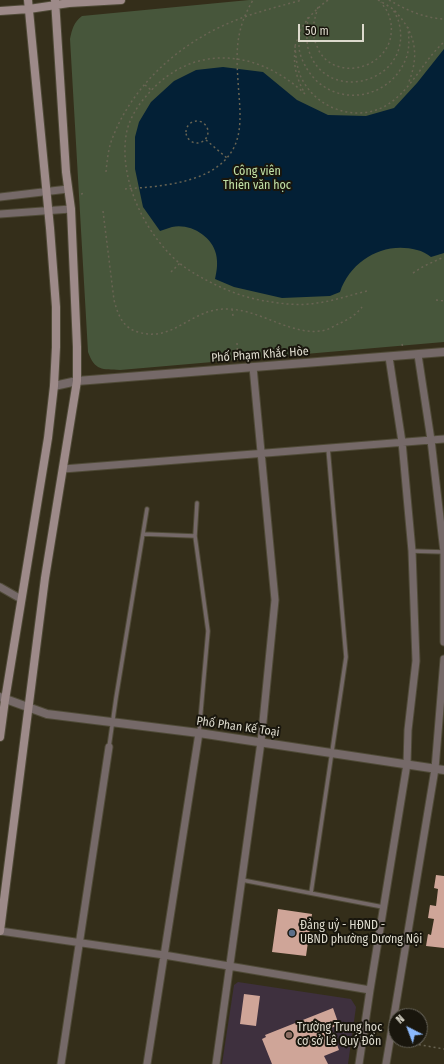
<!DOCTYPE html>
<meta charset="utf-8">
<style>
body{margin:0}
#map{position:relative;width:444px;height:1064px;overflow:hidden;background:#342e1a;font-family:"Fira Sans Condensed",sans-serif}
canvas{display:block}
.north{position:absolute;left:388px;top:1008px;width:40px;height:40px;box-sizing:border-box;background:#19160d;border:1px solid #67645a;border-radius:50%;rotate:318deg;font-size:11px;font-weight:700;line-height:16px;text-align:center;color:#dddacd}
.north::after{content:'';display:block;margin:auto;width:14px;height:18px;background:#8cb9fc;clip-path:polygon(50% 0,100% 100%,50% 72%,0 100%)}
.scale{position:absolute;left:298px;top:24px;width:66px;height:18px;box-sizing:border-box;border:2px solid #dddacd;border-top:0;padding-left:5px;font-size:12px;line-height:14px;white-space:nowrap;color:#dddacd;-webkit-text-stroke:3px #19160d;paint-order:stroke}
</style>
<div id="map">
<canvas width="444" height="1064"></canvas>
<div class="north">N</div>
<div class="scale">50 m</div>
</div>
<script>
const c = document.querySelector('canvas').getContext('2d');
c.lineJoin = 'round';
function fill(path, color) { c.fillStyle = color; c.fill(path, 'evenodd'); }
function trace(path, color, width, dash) { c.strokeStyle = color; c.lineWidth = width; c.lineCap = dash ? 'butt' : 'round'; c.setLineDash(dash || []); c.stroke(path); }
function drawText(font, color, halo, rows, align = 'center') {
  c.font = font + ' "Fira Sans Condensed",sans-serif'; c.lineWidth = 4; c.setLineDash([]); c.textBaseline = 'middle'; c.strokeStyle = halo; c.fillStyle = color; for (const [text, x, y, turn = 0] of rows) {
    c.save(); c.translate(x, y); c.rotate((+turn || 0) * Math.PI / 180); c.textAlign = isNaN(turn) ? turn : align; if (halo) c.strokeText(text, 0, 0); c.fillText(text, 0, 0); c.restore();
  }
}
fill(new Path2D(`
 M238,982L351,999L356,1007L348,1064H222L234,985Z`), '#3e303e');
fill(new Path2D(`
 M249,0H444V342L120,370C102,369 95,371 88,352L70,39C72,29 74,22 82,16Z`), '#47563b');
fill(new Path2D(`
 M444,49V253L431,257C427,254 422,251 417,250C384,241 351,260 340,292L330,296L282,298L234,287L215,279C217,270 218,263 216,254C212,236 190,223 172,227C168,228 164,230 160,231L143,207L135,169V137L139,122L151,102L174,81L196,70L223,67L263,72L297,100L328,115L366,116L394,108L417,83Z`), '#032036');
fill(new Path2D(`
 M436,875L444,876V948L426,946L428,934L431,935L434,919L428,918L430,905L436,906L438,889L434,888Z
 M278,909L312,914L306,956L272,952Z
 M244,994L260,996L256,1026L240,1024Z
 M333,1008L339,1025L331,1028L339,1050L324,1056L328,1064H272L262,1039L266,1037L265,1035Z`), '#cfa598');
const service = new Path2D(`
 M143,534L195,536L197,503
 M195,536L208,631L199,733
 M412,551L444,552
 M109,747L116,698L147,509
 M242,880L383,907
 M311,893L346,657L328,448`);
const minor = new Path2D(`
 M0,197L68,189
 M0,214L71,209
 M418,355L431,440L444,552V642
 M63,469L444,439
 M0,587L21,599
 M0,931L164,955L370,990
 M61,1064L109,747
 M147,1064L199,733
 M216,1064L261,742L275,600L253,367
 M359,1064L370,990L407,764L408,730L416,661L412,551L402,442L389,357
 M386,1064L435,769L444,659`);
const tertiary = new Path2D(`
 M54,386L77,381L444,352
 M0,697L47,714L199,733L444,770`);
const secondary = new Path2D(`
 M0,11L29,9L69,3L121,0
 M0,737L5,700L48,438L54,386L56,347V307L50,228L28,0
 M0,931L45,578L77,381V347L71,209L66,172L55,0`);
trace(service, '#4f4a37', 5.5);
trace(minor, '#4f4a37', 9);
trace(tertiary, '#4f4a37', 10);
trace(secondary, '#4f4a37', 10);
trace(new Path2D(`
 M378,0C383,3 389,6 394,10C416,33 420,55 408,84
 M389,0C406,10 424,18 444,19
 M318,7C315,18 312,26 314,37C314,41 317,45 318,49C333,80 381,71 390,40C392,32 392,23 389,16C388,11 384,7 381,2
 M308,17C307,27 306,38 308,48C324,107 414,83 399,23C398,18 395,14 393,9
 M300,30C300,35 299,41 299,46C299,54 303,62 307,69C331,108 387,102 405,61C410,50 409,39 408,27
 M300,31C307,18 316,9 328,0
 M295,46C296,58 297,71 303,81C321,113 365,124 394,100C414,84 425,59 444,42
 M295,46L299,35
 M295,50C293,66 297,79 304,92
 M145,85L151,90
 M305,94C259,50 193,42 148,94C138,105 128,120 126,136C119,182 147,238 183,266C204,281 240,298 266,301C282,304 301,306 317,303C334,301 350,295 367,291
 M186 132a11 11 0 1 1 22 0a11 11 0 1 1-22 0Z
 M206,140L227,158
 M106,172C107,162 108,151 111,142C130,88 177,45 229,23C252,13 277,7 302,0
 M125,189C164,186 227,183 238,136C242,119 239,99 238,81C236,49 236,29 253,0
 M81,194L86,193
 M103,211L114,300C118,315 123,328 138,332C174,343 191,308 227,309C261,309 293,338 326,330C331,328 336,325 340,323C348,320 357,314 362,307
 M171,272L180,263
 M413,273L424,266L444,257
 M436,300L444,301
 M232,309L233,316
 M237,343L238,361
 M402,344L403,348
 M404,1042L444,1049`), '#696453', 1.5, [2, 3]);
trace(service, '#756968', 3.5);
trace(minor, '#756968', 7);
trace(tertiary, '#756968', 8);
trace(secondary, '#9d8a89', 8);
for (const [x, y, r, color] of [
 [292,933,4,"#5c6f8a"],
 [289,1035,4,"#8d6e63"]
]) { const dot = new Path2D(); dot.arc(x, y, r, 0, 2 * Math.PI); c.fillStyle = color; c.fill(dot); trace(dot, '#19160d', 1.5); }
drawText('12px', '#c1e0a6', '#19160d', [
 ["Công viên",257,172],
 ["Thiên văn học",257,186]
]);
drawText('12px', '#dddacd', '#19160d', [
 ["Phố Phạm Khắc Hòe",260,355,-4],
 ["Phố Phan Kế Toại",238,727,8]
]);
drawText('12px', '#dddacd', '#19160d', [
 ["Đảng uỷ - HĐND -",300,926],
 ["UBND phường Dương Nội",300,940],
 ["Trường Trung học",297,1028],
 ["cơ sở Lê Quý Đôn",297,1042]
], 'left');
</script>
